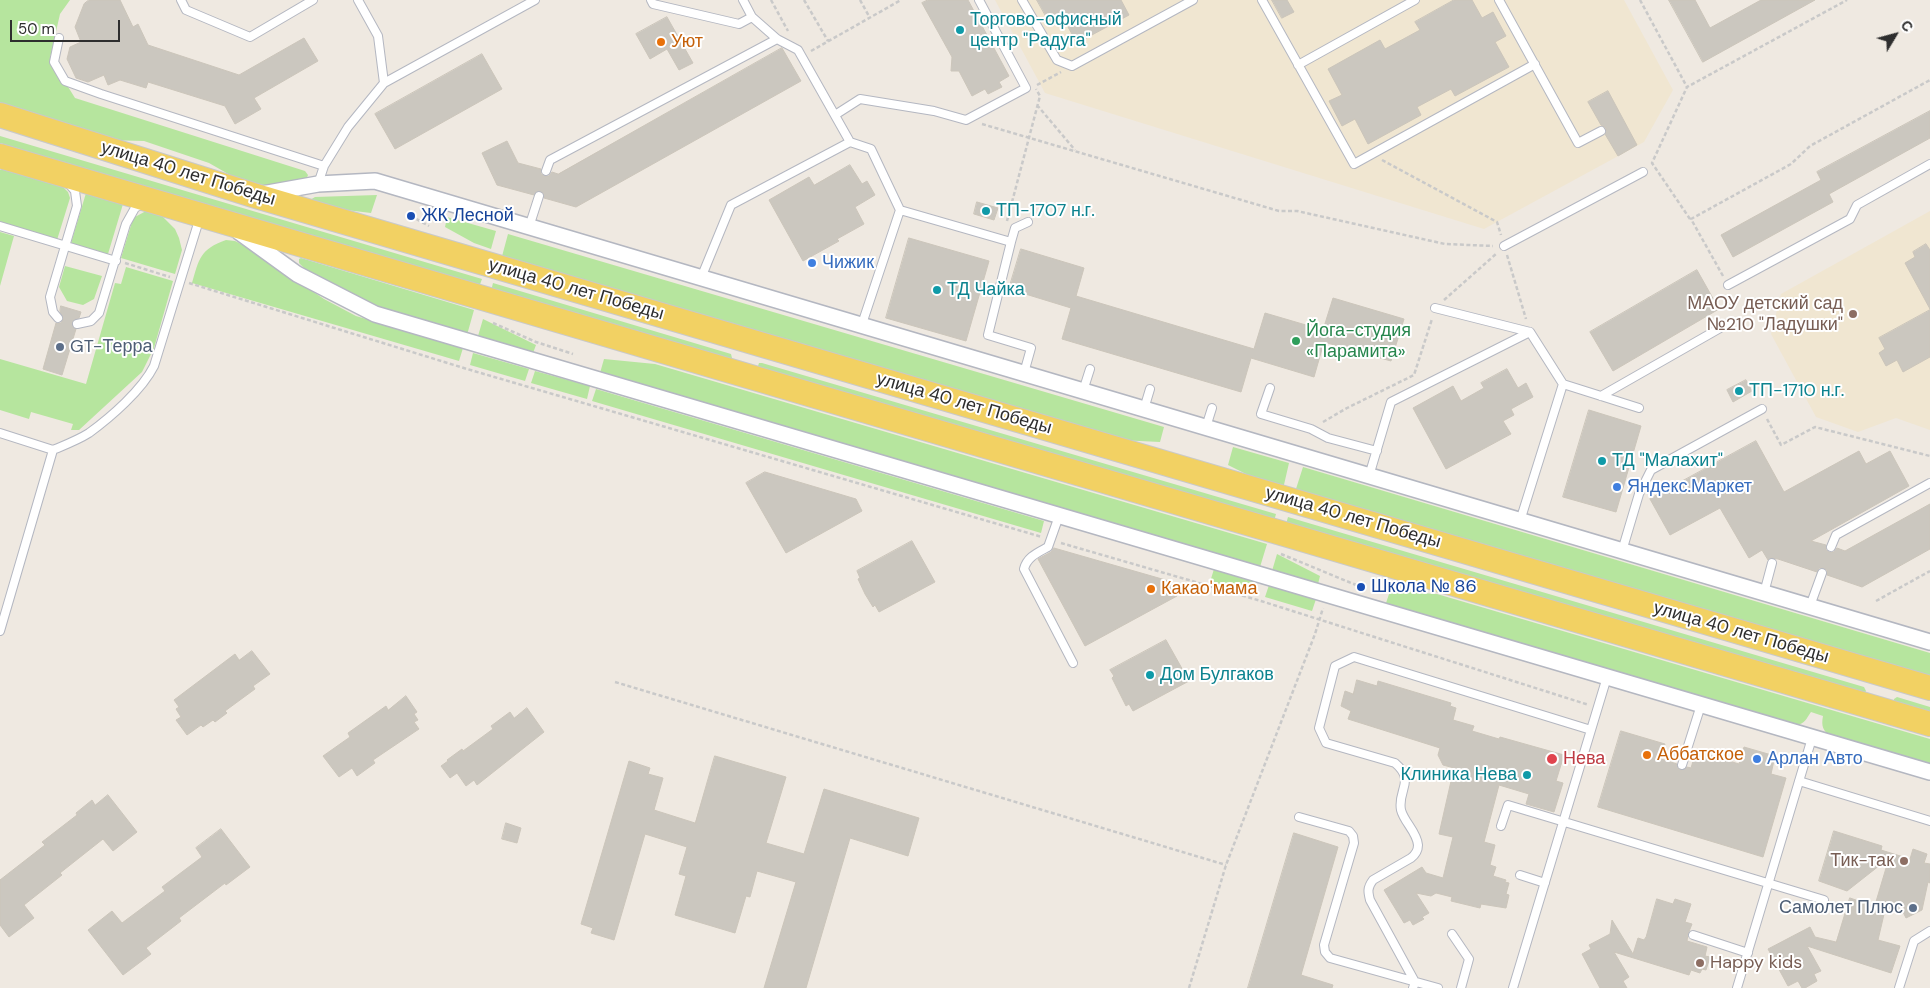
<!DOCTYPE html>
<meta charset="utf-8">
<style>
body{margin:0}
#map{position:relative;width:1930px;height:988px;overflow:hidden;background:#efe9e1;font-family:"DM Sans",sans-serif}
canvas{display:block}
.north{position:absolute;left:1870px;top:10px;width:50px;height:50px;-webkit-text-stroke:4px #fff;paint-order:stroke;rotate:53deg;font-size:14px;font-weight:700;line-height:20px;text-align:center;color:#2e2e2e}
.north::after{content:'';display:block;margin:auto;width:18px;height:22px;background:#2e2e2e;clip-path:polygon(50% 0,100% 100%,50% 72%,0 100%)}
.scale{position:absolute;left:10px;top:20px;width:110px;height:22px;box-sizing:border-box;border:2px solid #2e2e2e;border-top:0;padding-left:6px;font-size:15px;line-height:18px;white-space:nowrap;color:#2e2e2e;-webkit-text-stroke:4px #fff;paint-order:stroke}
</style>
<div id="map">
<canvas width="1930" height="988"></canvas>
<div class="north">С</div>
<div class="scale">50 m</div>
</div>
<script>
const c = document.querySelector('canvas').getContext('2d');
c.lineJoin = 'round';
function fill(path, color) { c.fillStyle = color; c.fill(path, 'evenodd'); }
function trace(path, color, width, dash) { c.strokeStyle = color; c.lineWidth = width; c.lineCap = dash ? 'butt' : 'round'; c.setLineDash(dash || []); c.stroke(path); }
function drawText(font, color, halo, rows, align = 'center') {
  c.font = font + ' "DM Sans",sans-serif'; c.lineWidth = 4; c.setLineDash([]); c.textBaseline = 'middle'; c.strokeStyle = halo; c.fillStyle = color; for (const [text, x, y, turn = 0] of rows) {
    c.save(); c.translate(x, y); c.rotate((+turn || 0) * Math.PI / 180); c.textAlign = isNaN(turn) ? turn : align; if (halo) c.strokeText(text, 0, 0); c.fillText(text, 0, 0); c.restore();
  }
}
fill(new Path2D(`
 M995,0H1624L1673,90L1644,142L1484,229L1045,93Z
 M1930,211V430L1896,418L1858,432L1816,417L1771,334L1781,294Z`), '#f0e6d1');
fill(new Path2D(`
 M0,0H70L60,14L50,58L75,98L305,171L308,175L306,180L268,190L237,179L209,163L144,141L104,140L0,108Z
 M0,136L482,279L479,287L0,143Z
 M7,168L61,185L68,192L70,198L57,240L0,222V170Z
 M86,193L123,204L108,254L71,243Z
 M377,195L371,213L330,208L310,200L315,197Z
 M146,211L162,216L175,229L179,238L182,250L175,274L121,258L132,222L135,217Z
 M447,217L496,231L491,249L474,243L445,227Z
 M0,232L14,236L0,286Z
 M508,234L1164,427L1160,442L1119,440L501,260Z
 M226,240L235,241L245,246L324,299L356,316L463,348L459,361L192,283C199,259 200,249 226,240Z
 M301,258L474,310L467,335L377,308L358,299L305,269L299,263V259Z
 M65,266L102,276L94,299L83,305L67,301L59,287Z
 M126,267L173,281L154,348L142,372L79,430H71L73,424L31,412L29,419L0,410V359L86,384L115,283L121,284Z
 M493,283L731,354L732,358L730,360L491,291Z
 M483,319L536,345L533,353L478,336Z
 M473,353L529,369L525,381L470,365Z
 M604,359L655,364L1267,544L1260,567L600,373Z
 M759,363H762L1276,514L1274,521L760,369L758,366Z
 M535,371L590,386L587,399L531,383Z
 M596,389L1044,521L1041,533L592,401Z
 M1233,447L1289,463L1283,489L1264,483L1228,465Z
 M1303,467L1930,653V680L1295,492Z
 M1288,517L1864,687L1866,691L1865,693L1286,524Z
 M1277,554L1320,576L1318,584L1272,571Z
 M1214,569L1255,582L1251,594L1210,582Z
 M1269,585L1316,599L1312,611L1265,597Z
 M1390,591L1437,594L1930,739V765L1831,737C1823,731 1821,726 1823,716L1811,712C1806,719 1805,724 1796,725L1386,603Z
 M1897,697L1930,707V713L1894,702V699Z`), '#b6e59e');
const building = new Path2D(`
 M89,0H120L133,27L138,24L148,45L239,75L304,38L318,61L254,98L261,109L235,124L225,106L148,82L146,88L120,80L108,85L104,75L88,82L76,78L67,59L70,47L81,42L75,27L84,4Z
 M928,0H968L1009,76L999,82L1002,87L988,94L985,89L972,96L959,71H951L952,57L922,3Z
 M1037,0H1121L1129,15L1077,43L1063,18L1051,25Z
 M1272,0H1287L1294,12L1282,18Z
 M1454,0H1472L1482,18L1493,12L1506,36L1495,42L1509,67L1455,96L1451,89L1417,107L1421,115L1368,144L1355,119L1342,126L1329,101L1342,95L1328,69L1380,40L1385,49L1420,30L1415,22Z
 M1669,0H1695L1710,28L1761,0H1815L1703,62Z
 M667,17L693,63L679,70L667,49L650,59L636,34Z
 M782,48L801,81L576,207L544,198L543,193L540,191L536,192L534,195L497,185L482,153L507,141L518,163L541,169V174L545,176H549L552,172L558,174Z
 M482,54L502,89L395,149L375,114Z
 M1608,91L1637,145L1618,156L1605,134L1606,128L1601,125L1588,102Z
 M1930,111V138L1829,194L1833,202L1733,257L1721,235L1821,180L1817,172Z
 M850,165L862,184L867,181L875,195L855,207L864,224L837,239L839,241L803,261L769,200L809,177L814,185Z
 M977,202L998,208L994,220L974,214Z
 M909,238L989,261L966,341L886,318Z
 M1926,244L1930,250V309L1905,263L1915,257L1913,252Z
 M1021,249L1084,268L1076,296L1254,349L1265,313L1323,330L1333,298L1404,319L1391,361L1324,342L1314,377L1251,358L1241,392L1062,339L1071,308L1009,289Z
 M1697,270L1719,309L1613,371L1590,332Z
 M61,306L81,312L79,318L74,320L72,323L73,327L76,329L62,375L43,369L56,323H61L63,319L60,311Z
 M1930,310V357L1903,372L1897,360L1886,366L1879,353L1885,349L1879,338Z
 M1507,369L1518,388L1526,383L1533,397L1511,409L1514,415L1503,421L1511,434L1446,469L1413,408L1453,386L1461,401L1484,388L1481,383Z
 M1746,380L1752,391L1733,402L1727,390Z
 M1589,410L1641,426L1616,512L1563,497Z
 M1756,441L1784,492L1859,451L1866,464L1890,451L1909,486L1811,541L1826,545V550L1829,552H1834L1837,548L1845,551L1930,504V549L1862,587L1827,575V570L1823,568H1819L1817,572L1778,559L1771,558L1768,560L1762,550L1749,558L1720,508L1670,535L1650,499Z
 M765,472L856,499L862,511L786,553L746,483Z
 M912,541L935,582L879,612L875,605L873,607L865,594L858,579L860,578L857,571Z
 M1054,548L1169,581L1177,596L1085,646L1038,559L1051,552Z
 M1166,640L1189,681L1133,711L1129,704L1126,706L1112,678L1114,676L1110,670Z
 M252,651L270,674L253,686L255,689L225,711L227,713L215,722L213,720L203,727L201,725L187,735L176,720L181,717L176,709L179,707L174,700L235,654L239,660Z
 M1357,680L1377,686L1378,681L1451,703L1450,706L1456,708L1453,720L1474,726L1472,731L1499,739L1500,737L1564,755L1556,781L1563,783L1554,812L1526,804L1529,794L1499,785L1484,842L1495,845L1490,865L1496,867L1493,876L1506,880L1505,882L1509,883L1506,894L1509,895L1506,908L1481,904L1480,908L1451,901L1452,897L1436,893L1431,896L1416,893L1429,913L1422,917L1424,919L1413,925L1410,920L1404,923L1384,890L1422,867L1426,873L1443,878L1453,837L1439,834L1454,768L1443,765L1438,755L1440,748L1348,719L1351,711L1341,706L1345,691L1353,694Z
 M406,696L417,712L414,714L418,720L414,722L419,729L373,760L375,763L357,776L352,768L339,777L323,756L350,737L348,733L386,706L388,710Z
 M527,708L544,732L477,785L474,780L466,786L457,773L450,778L441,766L448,761L447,760L462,749L463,751L493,729L491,726L510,712L514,718Z
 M1621,731L1665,744L1661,759L1677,764L1678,768L1681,770L1687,767L1691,768L1696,751L1739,764L1744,747L1775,756L1771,774L1786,778L1763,857L1598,807Z
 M715,756L786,777L766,843L804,854L824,789L919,818L908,856L850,838L806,988H764L796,882L757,871L750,897L746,896L735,933L675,915L686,876L679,874L687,847L645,834L614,940L591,933L593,928L581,924L629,761L650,768L648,774L663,778L654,810L695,823Z
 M108,795L137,832L113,851L103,839L60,873L62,875L24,905L34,918L9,937L0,925V880L45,845L42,842L77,815L76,813L92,800L95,805Z
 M506,823L521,828L517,843L502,839Z
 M221,829L250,867L226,885L225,883L179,918L181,921L146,948L151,954L123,975L88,930L112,911L122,923L165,891L162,887L202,857L196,848Z
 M1834,831L1882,846L1881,850L1910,859L1913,849L1927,854L1924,863L1930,864V883L1928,882L1922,910L1906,918L1903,912L1875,905L1889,858L1847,891L1819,881Z
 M1294,833L1338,847L1301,975L1333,985L1332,988H1248Z
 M1850,898L1885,910L1878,940L1900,946L1891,973L1807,946L1821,971L1814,974L1817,981L1805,988H1802L1798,981L1788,986L1768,949L1810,927L1815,937L1836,942Z
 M1657,899L1673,904L1675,899L1691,904L1685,922L1692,924L1688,934L1687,941L1707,947L1705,956L1710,957L1706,970L1702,969L1700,973L1691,970L1689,975L1614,952L1629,977L1623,981L1627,988H1600L1582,954L1591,949L1589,945L1610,934L1612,920L1633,954L1638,938L1644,940L1646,937Z`);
fill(building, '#cbc7bf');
trace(building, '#cbc5ba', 1);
const service = new Path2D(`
 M181,0L186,10L250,37L313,0
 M358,0L378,36L384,83
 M651,0L653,4L739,24L752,17
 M743,0L752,17L777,39L798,50L850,142L871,149L900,210L862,324
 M1022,0L1057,60L1072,66L1193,0
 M1262,0L1354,164L1535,64
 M1499,0L1578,143L1601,131
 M59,38L54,62L65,81L101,94L324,166
 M1298,65L1415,0
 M835,115L860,99L934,111L966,120L1026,88L979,0
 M546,171L550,160L777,39
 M318,184L324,166L348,127L384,83L535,0
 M900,210L1011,242L1015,228L1028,222
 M0,226L116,261
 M529,227L539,196
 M1011,242L988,335L1031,348L1024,373
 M1504,246L1643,172
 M701,278L731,205L850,142
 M1728,285L1850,219L1857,205L1930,164
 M1435,308L1530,332L1563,384L1639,408
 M58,318L53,312L50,297L77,206L75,191L69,184
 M77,324L91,321L99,313L126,224L135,208L142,204
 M1270,388L1261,414L1311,429L1328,438L1377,451
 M1083,391L1090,369
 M1601,396L1729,323
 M1144,409L1150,389
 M1206,427L1212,408
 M0,433L53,450C65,445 78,440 89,433C111,417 142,390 154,366L200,217
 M1369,476L1391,402L1530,332
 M1059,516L1048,547C1037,553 1027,557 1024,569L1073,663
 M1520,521L1563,384
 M1831,547L1836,535L1930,483
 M1622,551L1639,494L1651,470L1762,409
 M1764,593L1772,563
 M1810,606L1822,573
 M0,631L53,450
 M1682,765L1701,705
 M1799,781L1930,821
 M1299,817L1349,831L1353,836L1354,843L1324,945L1325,952L1330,958L1438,988
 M1501,826L1508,805L1824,900
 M1520,875L1545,883
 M1452,934L1469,959L1461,988
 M1693,935L1748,953
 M1413,988L1415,982L1370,900C1368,892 1367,888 1373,880L1411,858C1415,855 1418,851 1418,845C1417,832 1404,822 1401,810C1397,790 1416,781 1395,763L1326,743L1319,728L1335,666L1354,657L1591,730
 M1513,988L1607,677
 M1737,988L1812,738
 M1899,988L1914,941L1930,931`);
const minor = new Path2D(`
 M262,194L318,184L375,181L1930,642
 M239,232L297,274L375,314L1930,772`);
const primary = new Path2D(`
 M0,115L256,196L1930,688
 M0,156L1930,724`);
trace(service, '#b4b7c1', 10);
trace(minor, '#b4b7c1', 18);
trace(primary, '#c9c9c9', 26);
trace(new Path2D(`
 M771,0L788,31
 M804,0L828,41
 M860,0L870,18
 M1640,0L1687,87
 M811,51L901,0
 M1037,85L1061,72
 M1037,105L1075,150
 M982,124L1279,211H1297L1445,244L1493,246
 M1382,160L1497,222L1501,235
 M411,216L429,226
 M1690,219L1652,163L1687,87L1847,0
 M1007,221L1040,96L1036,89
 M1507,255L1526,319
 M125,263L170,277
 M1723,276L1691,219L1791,164L1810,146L1930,80
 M189,283L467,369L1042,537
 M1444,300L1496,254
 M493,323L536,342L573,354
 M1767,419L1781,445L1815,427L1930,456
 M1323,422L1347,408L1414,375L1432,319
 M1061,543L1261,601L1589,705
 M1281,554L1361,587
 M1876,601L1930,571
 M615,682L1226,865
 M1189,988L1226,865L1315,634L1323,608`), '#c9c9c9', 2.5, [4, 2.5]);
trace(service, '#fff', 8);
trace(minor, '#fff', 15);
trace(primary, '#f2d163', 24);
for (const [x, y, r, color] of [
 [960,30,5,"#0f9aa8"],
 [661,42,5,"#e8710a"],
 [986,211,5,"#0f9aa8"],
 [411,216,5,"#1a4fb4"],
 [812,263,5,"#3f7fe0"],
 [937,290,5,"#0f9aa8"],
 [1853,314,5,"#8d6e63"],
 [1296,341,5,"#2e9e5b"],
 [60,347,5,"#5c6f8a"],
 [1739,391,5,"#0f9aa8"],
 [1602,461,5,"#0f9aa8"],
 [1617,487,5,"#3f7fe0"],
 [1361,587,5,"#1a4fb4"],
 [1151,589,5,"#e8710a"],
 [1150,675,5,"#0f9aa8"],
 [1647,755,5,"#e8710a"],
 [1552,759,6,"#e0444e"],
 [1757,759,5,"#3f7fe0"],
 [1527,775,5,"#0f9aa8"],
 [1904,861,5,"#8d6e63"],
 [1913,908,5,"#5c6f8a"],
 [1700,963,5,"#8d6e63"]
]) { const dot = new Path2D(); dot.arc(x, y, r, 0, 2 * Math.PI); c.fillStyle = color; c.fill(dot); trace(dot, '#fff', 2); }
drawText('18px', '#0d838f', '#fff', [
 ["Торгово-офисный",970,20],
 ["центр \"Радуга\"",970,41],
 ["ТП-1707 н.г.",996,211],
 ["ТД Чайка",947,290],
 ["ТП-1710 н.г.",1749,391],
 ["ТД \"Малахит\"",1612,461],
 ["Дом Булгаков",1160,675],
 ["Клиника Нева",1517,775,"right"]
], 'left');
drawText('18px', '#c56008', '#fff', [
 ["Уют",671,42],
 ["Какао'мама",1161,589],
 ["Аббатское",1657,755]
], 'left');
drawText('18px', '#2e2e2e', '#fff', [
 ["улица 40 лет Победы",188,174,17],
 ["улица 40 лет Победы",576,290,16],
 ["улица 40 лет Победы",964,404,16],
 ["улица 40 лет Победы",1353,518,16],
 ["улица 40 лет Победы",1741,633,16]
]);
drawText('18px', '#164399', '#fff', [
 ["ЖК Лесной",421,216],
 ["Школа № 86",1371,587]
], 'left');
drawText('18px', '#366cbe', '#fff', [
 ["Чижик",822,263],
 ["Яндекс.Маркет",1627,487],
 ["Арлан Авто",1767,759]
], 'left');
drawText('18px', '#785e54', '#fff', [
 ["МАОУ детский сад",1843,304],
 ["№210 \"Ладушки\"",1843,325],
 ["Тик-так",1894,861],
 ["Happy kids",1710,963,"left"]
], 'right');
drawText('18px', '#27864d', '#fff', [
 ["Йога-студия",1306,331],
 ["«Парамита»",1306,352]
], 'left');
drawText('18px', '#4e5e75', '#fff', [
 ["GT-Терра",70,347],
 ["Самолет Плюс",1903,908,"right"]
], 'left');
drawText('18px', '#be3a42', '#fff', [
 ["Нева",1563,759]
], 'left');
</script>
